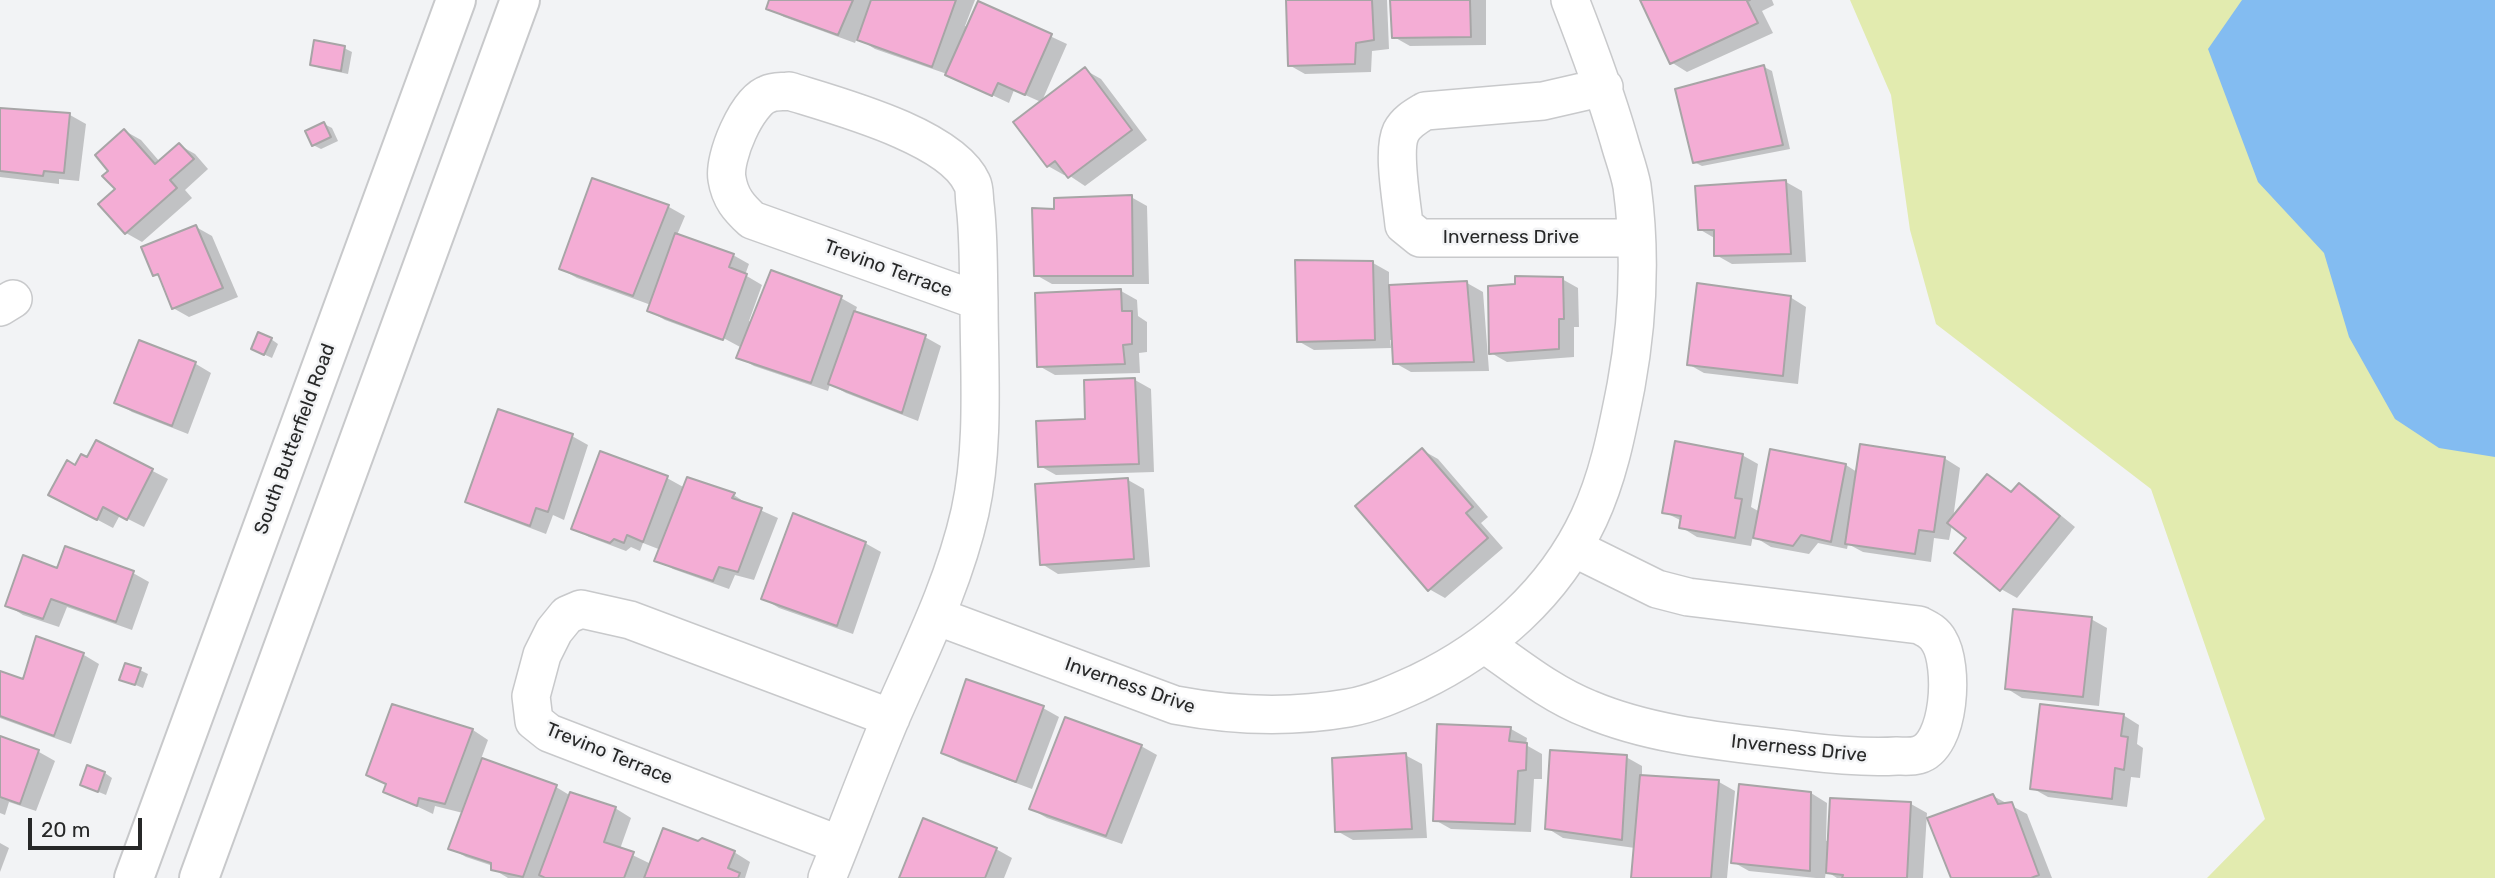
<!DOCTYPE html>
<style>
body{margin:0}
#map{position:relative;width:2495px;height:878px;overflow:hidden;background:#f2f3f5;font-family:Rubik,sans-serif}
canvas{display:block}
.scale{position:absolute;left:28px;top:818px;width:114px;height:32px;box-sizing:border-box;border:4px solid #272828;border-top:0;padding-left:9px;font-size:21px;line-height:24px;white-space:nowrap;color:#272828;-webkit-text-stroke:5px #f2f3f5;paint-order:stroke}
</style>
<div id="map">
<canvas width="2495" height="878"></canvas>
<div class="scale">20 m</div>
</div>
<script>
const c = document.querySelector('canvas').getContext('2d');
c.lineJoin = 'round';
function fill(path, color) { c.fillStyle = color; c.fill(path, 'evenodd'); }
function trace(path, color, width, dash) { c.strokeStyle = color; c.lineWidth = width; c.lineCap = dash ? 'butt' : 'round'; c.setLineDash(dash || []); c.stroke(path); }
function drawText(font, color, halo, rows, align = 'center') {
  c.font = font + ' Rubik,sans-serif'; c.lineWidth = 5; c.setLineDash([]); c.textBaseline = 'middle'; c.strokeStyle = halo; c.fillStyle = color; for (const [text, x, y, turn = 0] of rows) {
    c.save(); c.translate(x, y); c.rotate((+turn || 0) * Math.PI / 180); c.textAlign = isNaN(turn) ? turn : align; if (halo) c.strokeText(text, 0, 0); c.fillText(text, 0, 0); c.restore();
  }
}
fill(new Path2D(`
 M1850,0H2495V878H2207L2265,819L2151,489L1936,324L1910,230L1891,95Z`), '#e2ebaf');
fill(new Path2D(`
 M2242,0H2495V457L2439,448L2395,419L2349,337L2324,253L2258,182L2208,49Z`), '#83bcf1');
fill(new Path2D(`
 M771,0H975L965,26L968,27L979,3L1067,44L1042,101L1085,70L1101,79L1147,140L1085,186L1067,174L1064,175L1048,166L1015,122L1041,102L1014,90L1009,103L947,74L875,49L857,38L855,43L784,17L768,8Z
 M1287,0H1387L1389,49L1372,51L1371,72L1305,74L1289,65Z
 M1391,0H1486V45L1410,46L1394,37Z
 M1642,0H1772L1774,5L1762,11L1773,33L1687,72L1671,62Z
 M344,48L352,52L348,74L319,68L312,64Z
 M1764,67L1772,71L1790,149L1702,166L1694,162Z
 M0,110L70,115L86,124L79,181L59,179V184L0,177Z
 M324,124L332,128L338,141L321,149L313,145Z
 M125,131L141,140L160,162L179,145L195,154L208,169L185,190L192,198L142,242L126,233L117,190L110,171Z
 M593,180L669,207L685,216L677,235L733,255L749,264L745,275L762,285L749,321L752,323L772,272L841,298L857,307L855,313L925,337L941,346L918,421L846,393L830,384L828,391L754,366L738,357L742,348L716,334L715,337L722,341L665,320L649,311L651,305L577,278L561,269Z
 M1786,182L1802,191L1806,262L1732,264L1716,255V239L1699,229Z
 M1131,197L1147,206L1149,284H1052L1036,275L1056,211Z
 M196,227L212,236L238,297L189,317L173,308L161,278L154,274Z
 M1373,263L1389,272V287L1467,283L1483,292L1489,371L1411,372L1395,363L1394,340H1390L1391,348L1314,350L1298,341Z
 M1562,279L1578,288L1579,327H1574V357L1507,362L1491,353Z
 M1121,291L1137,300L1138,316L1147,322V352L1139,353L1140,373L1055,375L1039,366Z
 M1790,297L1806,307L1798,384L1704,373L1688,364Z
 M271,339L278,344L272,358L261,353Z
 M140,342L196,364L211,373L188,434L132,412L116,402Z
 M1135,380L1151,389L1154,472L1056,475L1040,466L1087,421Z
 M499,411L572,436L588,445L564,520L553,515L546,534L483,510L467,501Z
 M97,442L168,479L144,527L120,515L113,528L66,503L76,467L88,460Z
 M1422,450L1438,459L1488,517L1481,523L1503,548L1445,598L1429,589Z
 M1742,455L1758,464L1751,507L1760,512L1846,465L1857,472L1944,458L1960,468L1953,519L1987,476L2013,493L2019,485L2035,494L2075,527L2017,598L2001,589L1968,538L1952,525L1949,540L1934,538L1931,562L1863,552L1848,544L1847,549L1818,543L1809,554L1771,547L1753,536L1751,546L1697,537L1681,527L1682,521L1664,512Z
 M667,478L685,488L688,480L734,495L749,505L778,518L754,580L735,575L729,589L673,569L657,560L661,550L643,543L640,551L631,547L626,551L589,537L573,528Z
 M1128,480L1144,489L1150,567L1058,574L1042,564Z
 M865,543L881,552L853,634L779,608L764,599Z
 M66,548L133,573L149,582L132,630L67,607L59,627L23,615L7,605L58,570Z
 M2091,619L2107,628L2099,706L2022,698L2006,688Z
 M37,638L84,655L99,664L71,744L0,718V672L24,681Z
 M140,670L148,674L143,688L121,679Z
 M393,707L473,730L488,740L481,759L556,787L571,796L615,808L631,818L620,849L651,864L734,852L750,862L745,878H547L543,876L542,878H508L493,869V866L466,857L450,848L463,813L435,806L433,814L385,791L387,785L368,775Z
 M1043,708L1059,717L1032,789L959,762L943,753Z
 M2123,715L2139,725L2137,744L2143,748L2140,778L2131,777L2127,807L2048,797L2032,788Z
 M1439,726L1511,729L1527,738L1526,745L1542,754V779H1534L1531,832L1451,829L1435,820Z
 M0,738L39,752L55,761L36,811L9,802L5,815L0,813Z
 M1141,746L1157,755L1122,844L1047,818L1031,809Z
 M1405,755L1422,764L1427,838L1353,840L1337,831Z
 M1626,757L1642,766V777L1719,782L1735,791L1727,878H1633L1635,848L1563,838L1547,828Z
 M105,773L112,778L106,795L89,788Z
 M1811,793L1827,803L1826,841L1911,804L1927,813L1923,878H1837L1826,871L1825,878H1816L1749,871L1733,862Z
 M1993,796L2027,814L2052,878H1953Z
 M0,843L9,848L0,872Z
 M996,849L1012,858L1004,878H901Z`), '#0003');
const building = new Path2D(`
 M769,0H853L838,35L766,9Z
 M871,0H956L932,67L857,40Z
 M1286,0H1372L1374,40L1356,43L1355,64L1288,66Z
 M1390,0H1470L1471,37L1392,38Z
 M1640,0H1750L1747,1L1758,23L1670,64Z
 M978,1L1052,34L1025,95L998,83L992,96L945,75Z
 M314,40L345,46L341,71L310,65Z
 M1764,65L1783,145L1693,163L1675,89Z
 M1085,67L1132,130L1068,178L1055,161L1047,167L1013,122Z
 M0,108L70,113L64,173L44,171L43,176L0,171Z
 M324,122L331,137L312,146L305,131Z
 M124,129L155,164L179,143L194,159L170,180L177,188L125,234L98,204L115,189L102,176L108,171L95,155Z
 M592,178L669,205L633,296L559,269Z
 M1786,180L1791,254L1714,256V230H1698L1695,186Z
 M1132,195L1133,276H1034L1032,208L1054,209V198Z
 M196,225L223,288L172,309L158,274L153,276L141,247Z
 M675,233L734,254L729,267L747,274L723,340L647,311Z
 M1295,260L1373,261L1375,340L1297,342Z
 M771,270L842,296L811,383L736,358Z
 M1515,276L1563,277L1564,319H1559V349L1489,354L1488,286L1515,284Z
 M1467,281L1474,362L1393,364L1389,285Z
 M1697,283L1791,296L1783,376L1687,365Z
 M1121,289L1122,311H1132V344L1123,345L1125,364L1037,367L1035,293Z
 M854,311L926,335L902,413L828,384Z
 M258,332L272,338L264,355L251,349Z
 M139,340L196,362L172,426L114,403Z
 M1135,378L1139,464L1038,467L1036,421L1085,419L1084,380Z
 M498,409L573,434L548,512L536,508L530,526L465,502Z
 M96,440L153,469L127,520L103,507L97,520L48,495L67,460L75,465L81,454L87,457Z
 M1675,441L1743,454L1735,498L1742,499L1735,538L1679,528L1681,516L1662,513Z
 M1860,444L1945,457L1934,532L1919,530L1915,554L1845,544Z
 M1422,448L1473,507L1466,513L1488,538L1428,591L1355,506Z
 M1770,449L1846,464L1831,542L1801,535L1793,546L1753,538Z
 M600,451L668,476L643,542L627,535L624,543L614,539L610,543L571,529Z
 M1987,474L2011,492L2019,483L2060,516L2000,591L1954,553L1966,538L1947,523Z
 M687,477L735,493L732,498L762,508L738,572L719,567L713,581L654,561Z
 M1128,478L1134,559L1040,565L1035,484Z
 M793,513L866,542L837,626L761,599Z
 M65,546L134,571L116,622L51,599L43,619L5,606L23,555L57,568Z
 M2013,609L2092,617L2083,697L2005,689Z
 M36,636L84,653L54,736L0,716V671L23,679Z
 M125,663L141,668L135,685L119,680Z
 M966,679L1044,706L1016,782L941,753Z
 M392,704L473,729L445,804L419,798L417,806L383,792L386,784L366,775Z
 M2040,704L2124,714L2121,736L2128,737L2124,770L2115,768L2112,799L2030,789Z
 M1065,717L1142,745L1106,836L1029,809Z
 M1437,724L1511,727L1509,741L1527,743L1526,770L1518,771L1515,824L1433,821Z
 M0,736L39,750L20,804L0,797Z
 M1550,750L1627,755L1622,840L1545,829Z
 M1406,753L1412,829L1335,832L1332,758Z
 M482,758L557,785L523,877L491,870V863L448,849Z
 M87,765L105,772L98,792L80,785Z
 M1640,775L1719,780L1711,878H1631Z
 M1739,784L1811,792L1810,871L1731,863Z
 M570,792L616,807L604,842L634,852L624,878H545L539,875Z
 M1993,794L1998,804L2012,802L2039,875L2031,878H1951L1927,818Z
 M1830,798L1911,802L1907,878H1842L1843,875L1826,873Z
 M923,818L997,848L985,878H899Z
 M663,828L698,841L702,838L735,851L728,868L740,873L738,878H644Z`);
fill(building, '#f4add5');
trace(building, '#a7a5a6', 2);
const street = new Path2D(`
 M1604,87L1543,101L1425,111C1415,117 1406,122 1401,132C1392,151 1402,203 1404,225L1420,238H1636
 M789,91C837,106 951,136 972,183C975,189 974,198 975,204C979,236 978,269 979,301L752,220C739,208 730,198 727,179C723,158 747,101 768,94C774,91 783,92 789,91Z
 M0,307L13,299
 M936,616L1175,705C1233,716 1290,718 1348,708C1372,704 1396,693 1418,683C1491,648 1554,593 1589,518C1609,475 1617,431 1626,386C1638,320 1641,252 1632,186C1629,170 1623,155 1619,140C1605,92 1588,46 1570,0
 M1486,645C1519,668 1551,694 1589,709C1655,737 1731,742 1802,751C1834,755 1864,758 1897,756C1903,756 1911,757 1918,755C1951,746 1954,665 1939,641C1934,632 1927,629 1919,625L1688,597L1657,589L1574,548
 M840,845L549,733L534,721L531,696L542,655L554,631L567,615L581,609L630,620L891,718
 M827,878C849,824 869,769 892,715C921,649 954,583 970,512C985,444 979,371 979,301`);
const secondary = new Path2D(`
 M134,878L456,0
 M199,878L520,0`);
trace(street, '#c8c9cb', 40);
trace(secondary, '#c8c9cb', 42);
trace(street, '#fff', 37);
trace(secondary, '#fff', 38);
drawText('19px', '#272828', '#f2f3f5', [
 ["Inverness Drive",1511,238],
 ["Trevino Terrace",888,269,20],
 ["South Butterfield Road",295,439,-70],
 ["Inverness Drive",1130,686,19],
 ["Inverness Drive",1799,749,6],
 ["Trevino Terrace",609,754,22]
]);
</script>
